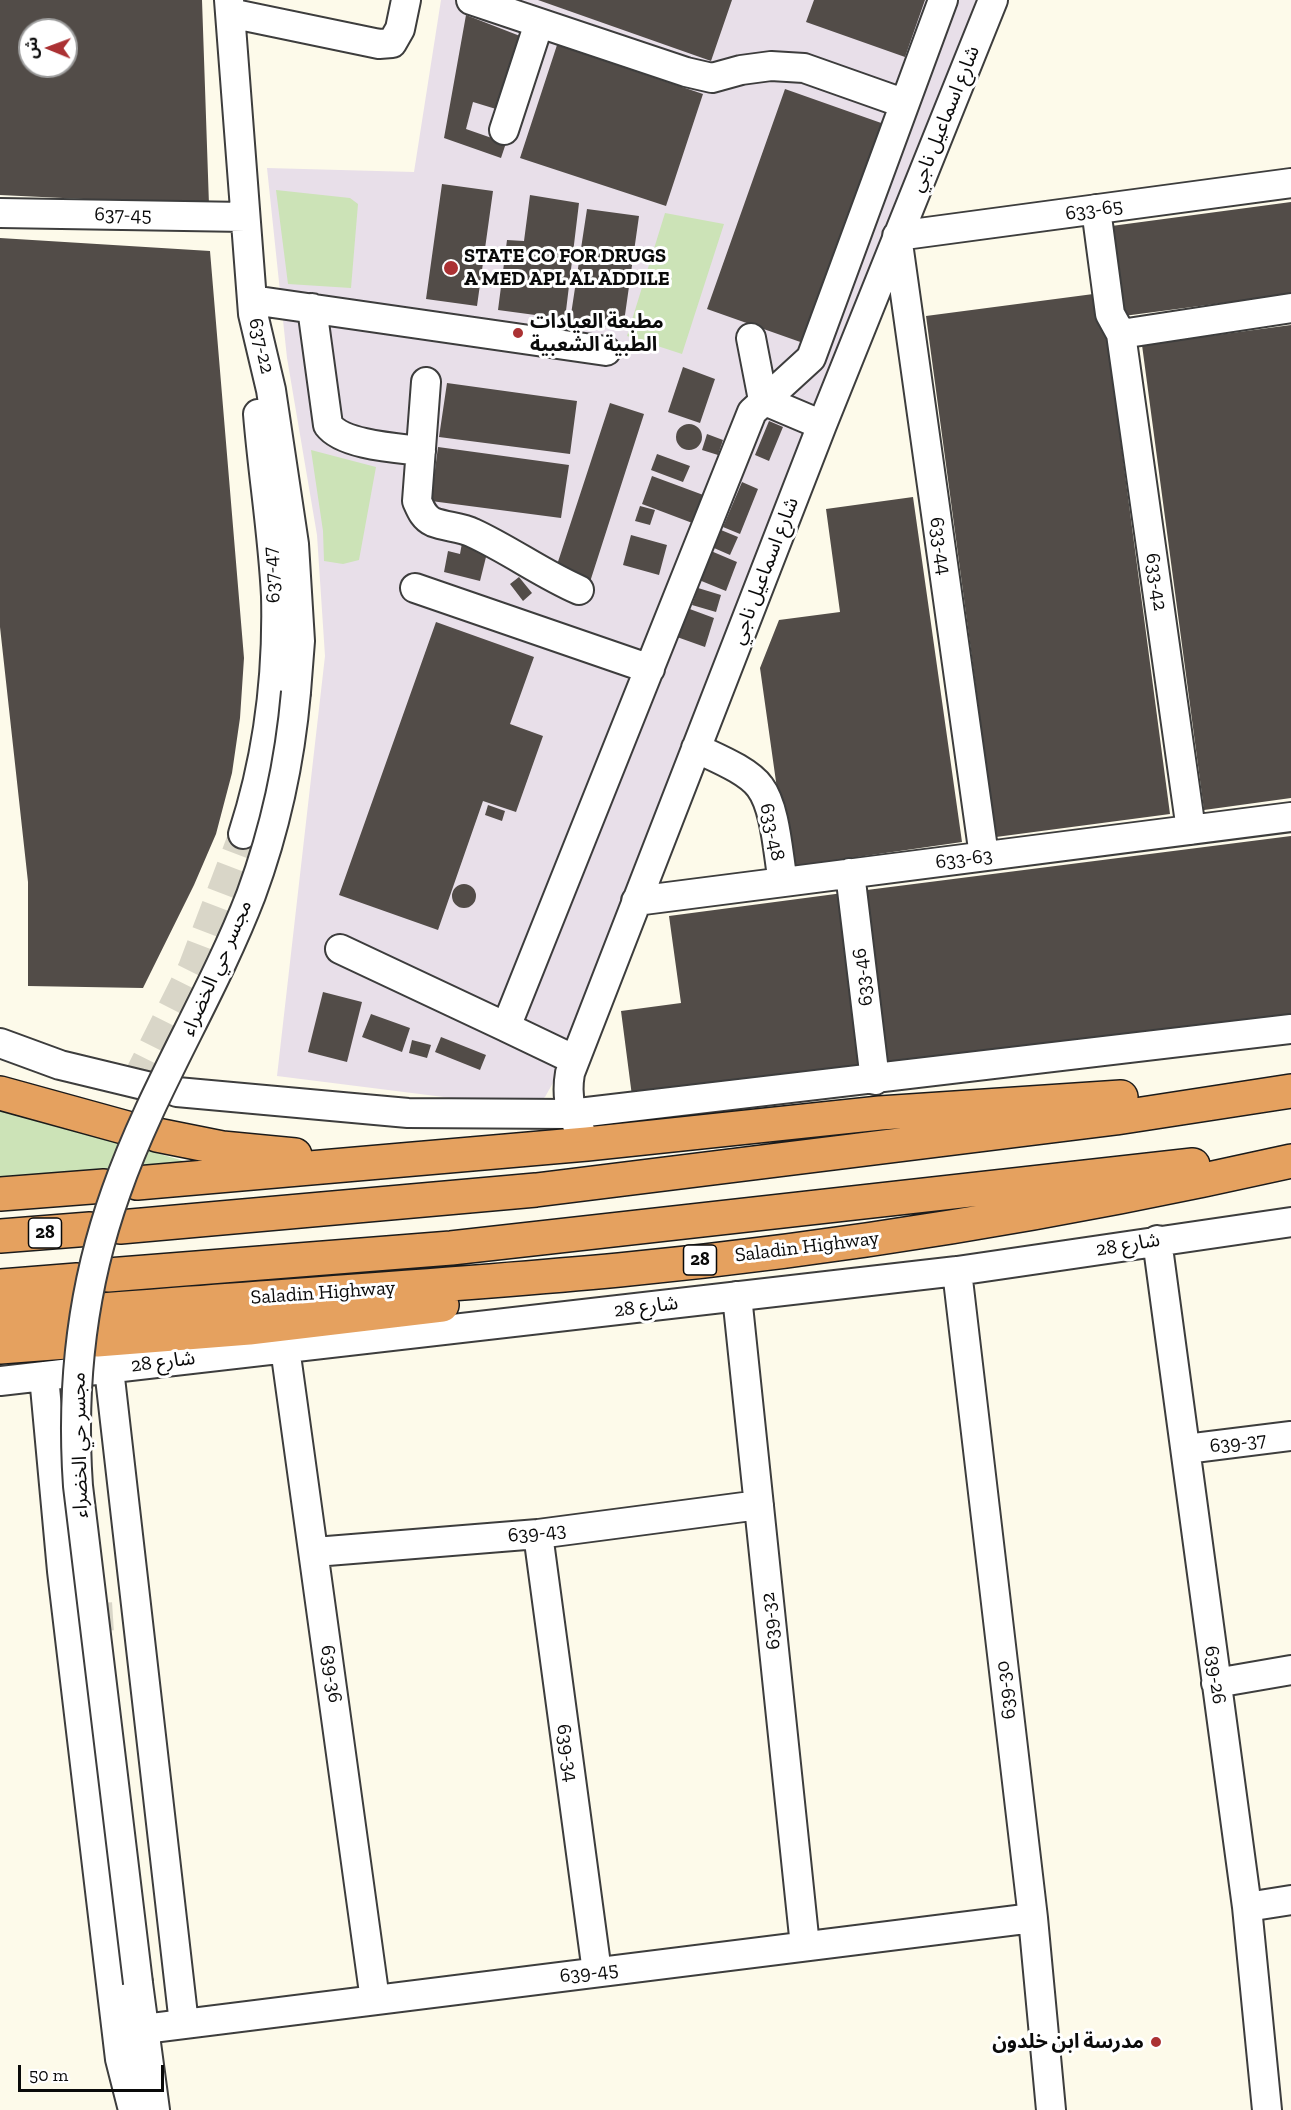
<!DOCTYPE html>
<meta charset="utf-8">
<style>
body{margin:0}
#map{position:relative;width:1291px;height:2110px;overflow:hidden;background:#fdfaea;font-family:"Zilla Slab","Noto Sans Arabic",serif}
canvas{display:block}
.north{position:absolute;left:18px;top:18px;width:60px;height:60px;box-sizing:border-box;background:#fff;border:2px solid #9d9d9d;border-radius:50%;rotate:271deg;font-size:16px;font-weight:700;line-height:24px;text-align:center;color:#0a0a0a}
.north::after{content:'';display:block;margin:auto;width:21px;height:27px;background:#ab3133;clip-path:polygon(50% 0,100% 100%,50% 72%,0 100%)}
.scale{position:absolute;left:18px;top:2065px;width:146px;height:27px;box-sizing:border-box;border:3px solid #0a0a0a;border-top:0;padding-left:8px;font-size:18px;line-height:21px;white-space:nowrap;color:#0a0a0a;-webkit-text-stroke:4px #fff;paint-order:stroke}
</style>
<div id="map">
<canvas width="1291" height="2110"></canvas>
<div class="north">ش</div>
<div class="scale">50 m</div>
</div>
<script>
const c = document.querySelector('canvas').getContext('2d');
c.lineJoin = 'round';
function fill(path, color) { c.fillStyle = color; c.fill(path, 'evenodd'); }
function trace(path, color, width, dash) { c.strokeStyle = color; c.lineWidth = width; c.lineCap = dash ? 'butt' : 'round'; c.setLineDash(dash || []); c.stroke(path); }
function drawText(font, color, halo, rows, align = 'center') {
  c.font = font + ' "Zilla Slab","Noto Sans Arabic",serif'; c.lineWidth = 6; c.setLineDash([]); c.textBaseline = 'middle'; c.strokeStyle = halo; c.fillStyle = color; for (const [text, x, y, turn = 0] of rows) {
    c.save(); c.translate(x, y); c.rotate((+turn || 0) * Math.PI / 180); c.textAlign = isNaN(turn) ? turn : align; if (halo) c.strokeText(text, 0, 0); c.fillText(text, 0, 0); c.restore();
  }
}
fill(new Path2D(`
 M441,0H980L562,1067L545,1097L531,1108L277,1076L325,656L317,535L287,358L267,168L414,172Z`), '#e8dfe9');
fill(new Path2D(`
 M276,190L350,198L358,204L351,288L288,284Z
 M665,213L724,224L682,354L627,336Z
 M311,450L376,467L359,560L343,564L324,561L323,531Z
 M0,1108L205,1167L0,1180Z`), '#cce3b7');
fill(new Path2D(`
 M0,0H202L209,205L0,195ZM30,30H66V66H30Z
 M538,0H732L711,61Z
 M814,0H925L905,57L806,22Z
 M466,15L520,36L496,109L473,102L466,129L506,143L501,158L444,138Z
 M557,45L703,94L666,206L520,158Z
 M785,89L884,124L806,344L707,309Z
 M442,184L493,191L477,306L426,299Z
 M530,195L579,203L565,319L498,310L507,240L524,241Z
 M1291,202V294L1116,317L1104,227Z
 M587,209L639,216L623,329L570,321Z
 M0,238L210,251L244,658L240,718L232,773L216,834L194,885L143,988L28,986V882L0,627Z
 M1101,293L1170,814L996,837L926,316Z
 M1291,325V798L1204,810L1142,345Z
 M683,367L715,379L700,423L668,412Z
 M447,383L577,401L570,454L439,437Z
 M610,403L644,414L589,585L554,574Z
 M769,421L783,427L769,461L755,455Z
 M676 437a13 13 0 1 1 26 0a13 13 0 1 1-26 0Z
 M707,434L723,440L718,455L702,450Z
 M438,447L569,465L561,518L431,501Z
 M657,454L690,466L683,482L651,470Z
 M652,476L706,496L695,524L642,504Z
 M742,482L758,489L740,534L723,527Z
 M913,497L962,842L788,867L760,668L779,620L840,612L826,509Z
 M640,506L655,510L650,525L635,521Z
 M721,530L738,537L730,555L714,548Z
 M631,535L667,545L659,575L623,565Z
 M462,543L488,549L480,581L444,572L448,551L460,554Z
 M711,551L737,562L726,591L699,580Z
 M519,577L532,593L523,601L510,584Z
 M698,588L721,595L716,612L692,605Z
 M687,608L714,618L705,647L677,637Z
 M436,622L534,657L510,724L543,736L516,812L483,801L438,930L339,895Z
 M488,805L505,811L502,821L485,815Z
 M1291,836V1014L881,1066L859,891Z
 M452 896a12 12 0 1 1 24 0a12 12 0 1 1-24 0Z
 M843,893L866,1065L632,1096L621,1011L681,1003L669,916Z
 M323,992L362,1002L347,1062L308,1052Z
 M371,1014L410,1028L402,1052L362,1037Z
 M441,1037L486,1055L480,1070L435,1052Z
 M412,1040L431,1045L427,1058L409,1053Z`), '#524c48');
trace(new Path2D(`
 M134,1084L192,968L243,834
 M85,1618L116,1616`), '#d9d6c8', 28, [28, 14]);
const minor = new Path2D(`
 M229,0L253,314L271,390L294,544L300,641L296,692
 M471,0L686,72L712,78L741,70L771,66L804,68L903,103
 M230,13L379,44L392,43L400,29L406,0
 M504,130L539,23
 M1096,209L1110,314L1121,334
 M0,213L245,217
 M252,300L606,351
 M312,308L328,425C343,445 396,448 421,451
 M751,338L763,400L822,425
 M426,382L417,501C421,510 424,518 433,522C446,527 461,527 473,533C510,550 542,574 579,590
 M415,588L650,669
 M696,748C714,757 748,770 760,787C776,808 778,855 783,882
 M1191,830L1121,334L1291,308
 M243,834C268,757 278,676 276,596C273,535 263,475 258,414
 M984,856L897,236L1291,183
 M850,873L875,1080
 M636,901L1291,817
 M340,949L506,1027L752,412L811,358L943,0
 M506,1027L575,1060
 M0,1043L60,1065L147,1086
 M177,1092L408,1113L570,1114L1291,1029
 M587,1144C573,1119 565,1102 570,1073L822,425L993,0
 M1157,1240L1247,1907L1267,2110
 M957,1271L1033,1918L1051,2110
 M737,1296L805,1946
 M285,1348L375,2000
 M109,1369L184,2024
 M44,1376L62,1571L120,2059L133,2110
 M0,1381L957,1271L1291,1222
 M1186,1449L1291,1436
 M538,1534L597,1972
 M315,1552L538,1534L759,1505
 M1216,1683L1291,1670
 M1247,1907L1291,1900
 M138,1983L155,2110
 M144,2029L1033,1918`);
const highway = new Path2D(`
 M0,1093L127,1128
 M157,1135L222,1148L295,1155
 M137,1183L587,1144L880,1113L1121,1097
 M0,1194L104,1186
 M120,1227L536,1190L1116,1118L1291,1091
 M0,1236L90,1229
 M108,1275L451,1248L1193,1165
 M0,1286L77,1280
 M102,1310C274,1296 447,1286 619,1270C845,1248 1069,1211 1291,1161
 M0,1319L70,1313
 M97,1340L249,1328L442,1305
 M0,1347L66,1342`);
trace(minor, '#3d3d3d', 32);
trace(highway, '#1b1b1b', 36);
trace(minor, '#fff', 28);
trace(highway, '#e5a15f', 33);
const minorBridge = new Path2D(`
 M138,1983L78,1486C71,1386 82,1287 116,1192C152,1089 212,996 251,895C275,830 290,761 296,692`);
trace(minorBridge, '#3d3d3d', 32, []);
trace(minorBridge, '#fff', 28);
for (const [x, y, r, color] of [
 [451,268,8,"#ab3133"],
 [518,333,6,"#ab3133"],
 [1156,2042,6,"#ab3133"]
]) { const dot = new Path2D(); dot.arc(x, y, r, 0, 2 * Math.PI); c.fillStyle = color; c.fill(dot); trace(dot, '#fff', 2); }
for (const [x, y, w] of [
 [45,1233,33],
 [700,1260,33]
]) { const box = new Path2D(); box.roundRect(x - w / 2, y - 15, w, 30, 4.5); c.fillStyle = '#fff'; c.fill(box); trace(box, '#0a0a0a', 1.5); }
drawText('bold 18px', '#0a0a0a', null, [
 ["28",45,1233],
 ["28",700,1260]
]);
drawText('20px', '#0a0a0a', '#fff', [
 ["شارع اسماعيل ناجي",945,119,-68],
 ["633-65",1094,210,-8],
 ["637-45",123,215,1],
 ["637-22",261,346,77],
 ["633-44",940,546,82],
 ["شارع اسماعيل ناجي",765,571,-69],
 ["637-47",272,575,-94],
 ["633-42",1156,582,82],
 ["633-48",772,832,78],
 ["633-63",964,859,-7],
 ["مجسر حي الخضراء",217,968,-66],
 ["633-46",863,977,-97],
 ["شارع 28",1128,1245,-9],
 ["Saladin Highway",807,1247,-7],
 ["Saladin Highway",323,1293,-4],
 ["شارع 28",646,1307,-7],
 ["شارع 28",163,1362,-7],
 ["639-37",1238,1443,-7],
 ["مجسر حي الخضراء",80,1445,-91],
 ["639-43",537,1533,-6],
 ["639-32",771,1621,-96],
 ["639-36",331,1674,82],
 ["639-26",1215,1675,82],
 ["639-30",1006,1690,-97],
 ["639-34",567,1753,82],
 ["639-45",589,1973,-7]
]);
drawText('bold 20px', '#0a0a0a', '#fff', [
 ["STATE CO FOR DRUGS",464,256],
 ["A MED APL AL ADDILE",464,279],
 ["مطبعة العيادات",530,322],
 ["الطبية الشعبية",530,345],
 ["مدرسة ابن خلدون",1144,2042,"right"]
], 'left');
</script>
